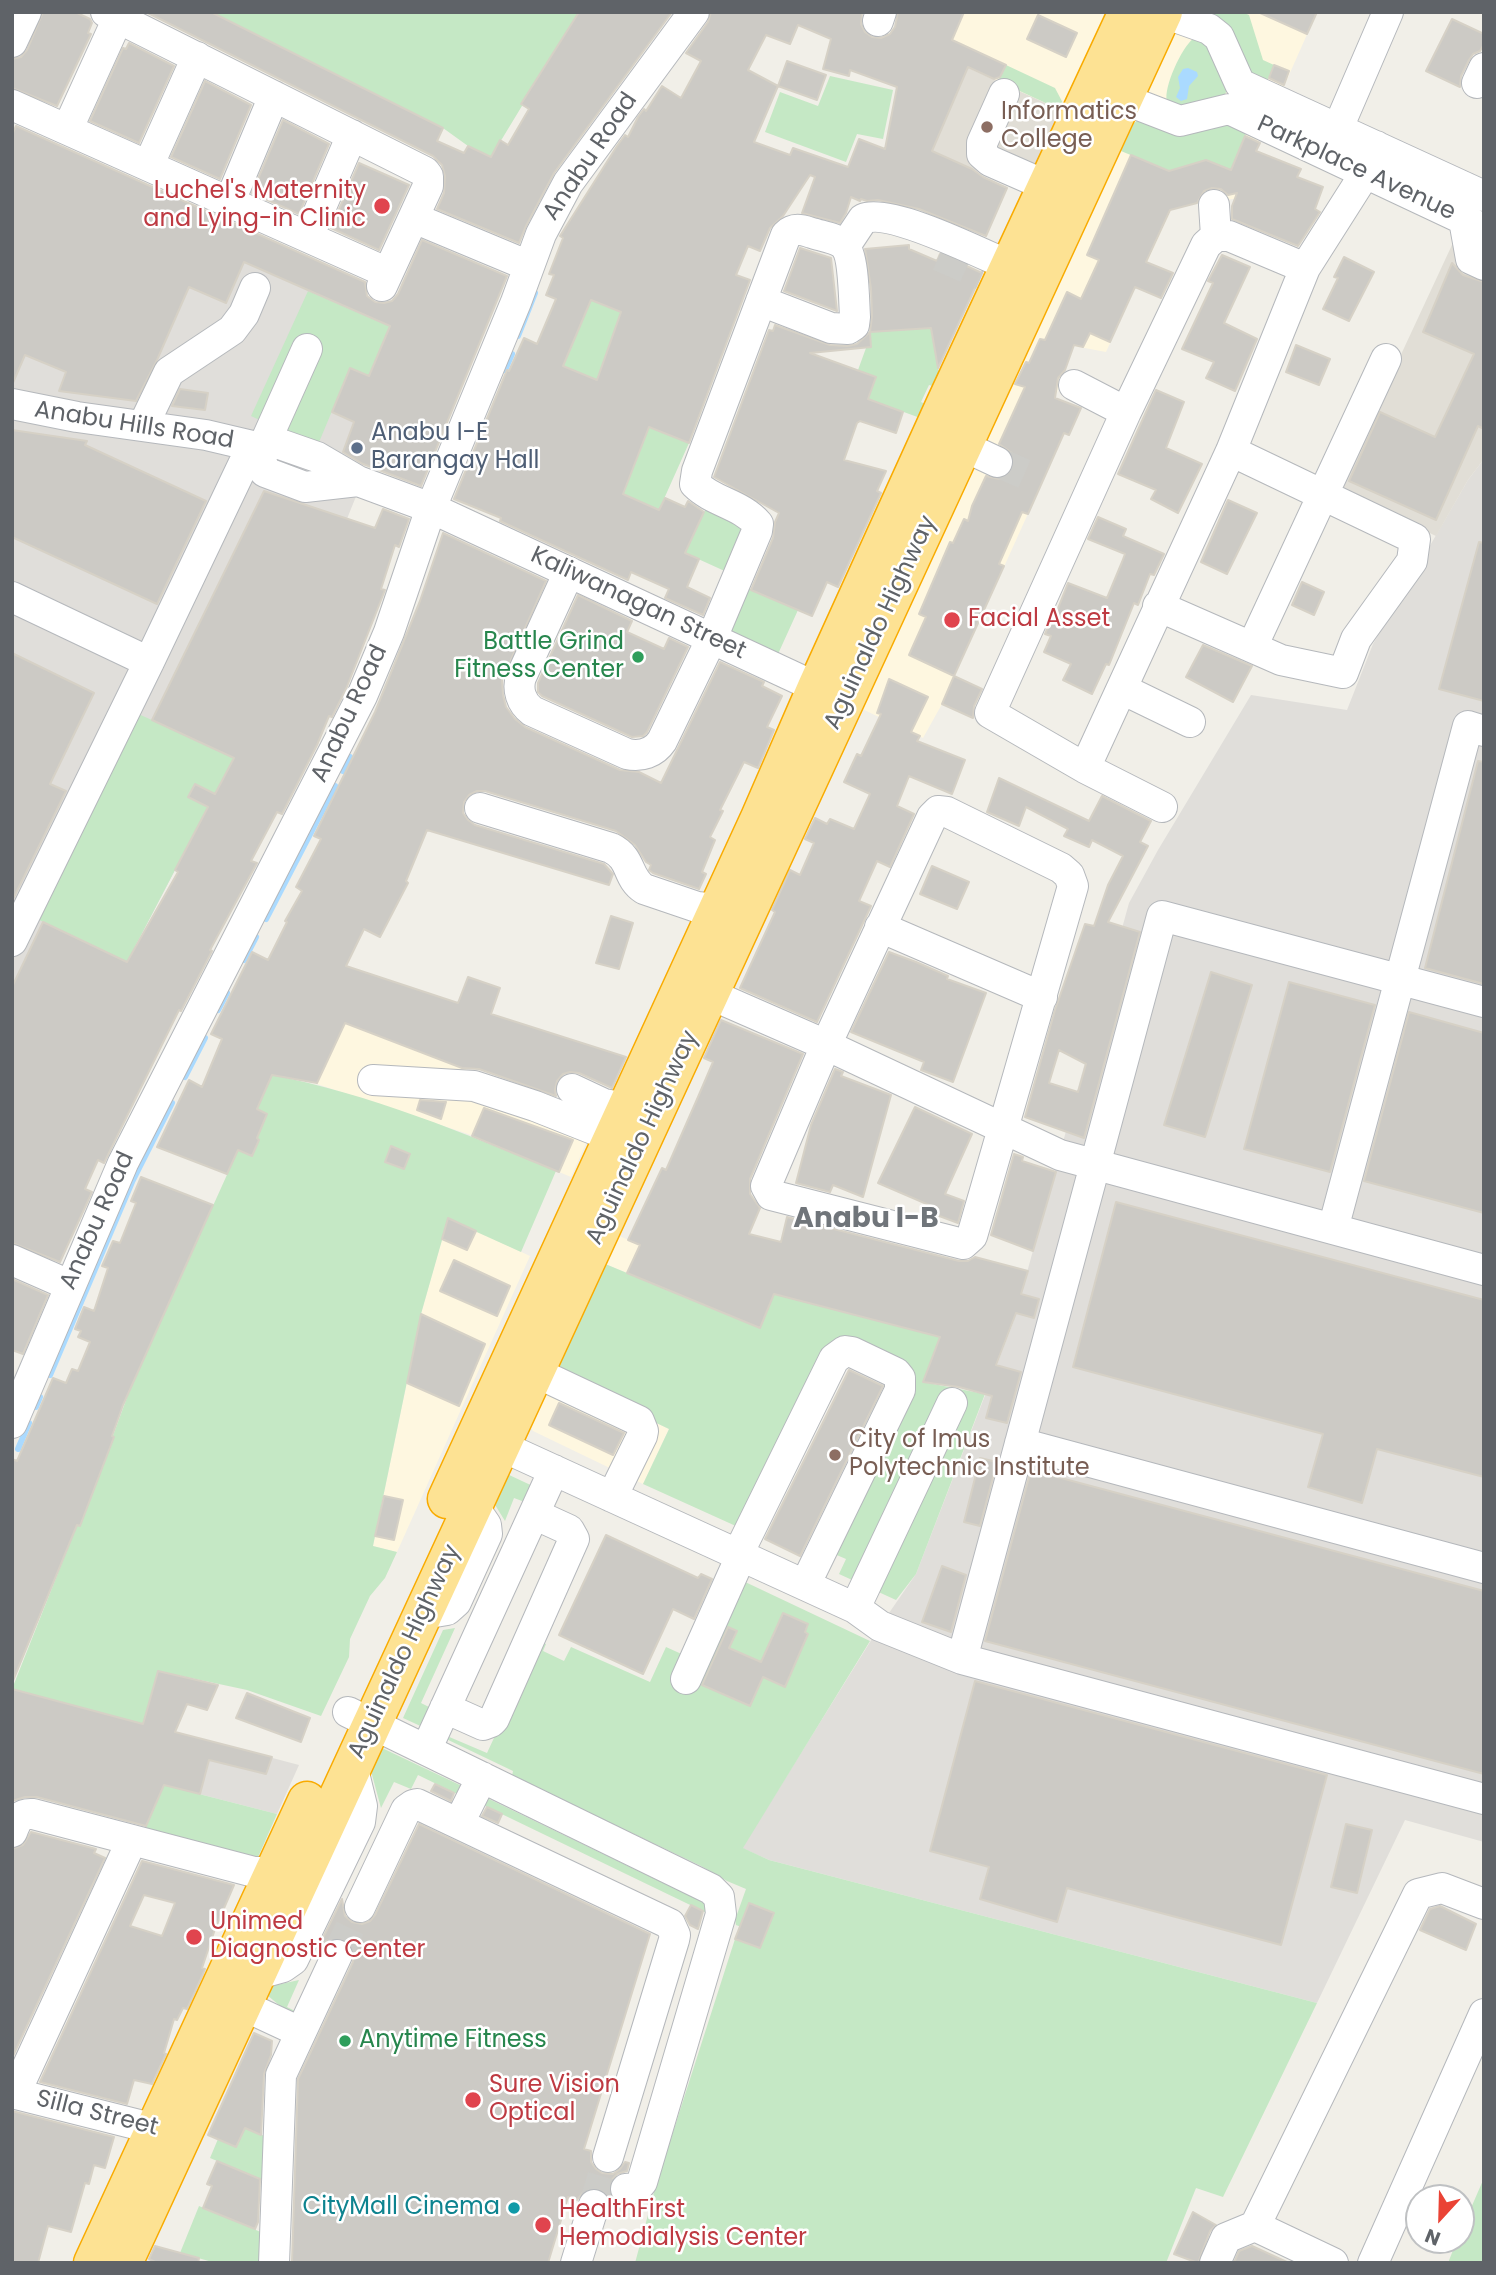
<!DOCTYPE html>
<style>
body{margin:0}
#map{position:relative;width:1496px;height:2275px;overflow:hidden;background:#f1efe8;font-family:Poppins,sans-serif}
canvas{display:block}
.frame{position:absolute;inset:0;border:14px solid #5f6368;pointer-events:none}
.north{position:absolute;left:1405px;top:2184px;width:70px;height:70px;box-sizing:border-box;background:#fff;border:2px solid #bfc1c3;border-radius:50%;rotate:202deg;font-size:19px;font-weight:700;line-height:28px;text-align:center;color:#5f6368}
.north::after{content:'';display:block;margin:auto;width:24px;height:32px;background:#ea4335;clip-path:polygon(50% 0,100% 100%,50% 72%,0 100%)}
</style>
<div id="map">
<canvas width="1496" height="2275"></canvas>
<div class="frame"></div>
<div class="north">N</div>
</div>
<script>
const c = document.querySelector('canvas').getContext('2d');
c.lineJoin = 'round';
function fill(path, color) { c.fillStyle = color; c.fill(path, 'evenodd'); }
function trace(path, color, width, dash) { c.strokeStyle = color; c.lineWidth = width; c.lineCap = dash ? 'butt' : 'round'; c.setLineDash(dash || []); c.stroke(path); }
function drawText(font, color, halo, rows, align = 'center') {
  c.font = font + ' Poppins,sans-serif'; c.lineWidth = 5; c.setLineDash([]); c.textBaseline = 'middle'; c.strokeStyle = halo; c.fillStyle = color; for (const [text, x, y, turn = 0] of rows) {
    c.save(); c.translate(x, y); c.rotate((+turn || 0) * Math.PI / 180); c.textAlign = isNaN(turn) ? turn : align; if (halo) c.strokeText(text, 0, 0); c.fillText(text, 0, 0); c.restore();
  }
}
fill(new Path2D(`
 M948,12H1109L1063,111L935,53Z
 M1185,12H1317L1234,199L1201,202L1171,210L1106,352L1074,346L1055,398L1081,408L1069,435L1064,434L942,704L923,738L860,708Z
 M303,1010L345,1023L597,1119L571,1177L468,1134L317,1084L272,1075Z
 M448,1218L530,1256L397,1552L373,1546L421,1314Z
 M615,1234L719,1280L738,1285L726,1314L603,1263Z
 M551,1373L669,1429L643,1484L533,1431L530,1426Z`), '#fef7e0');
fill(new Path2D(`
 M12,158L414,337L361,469L357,494L334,551L234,757L127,962L123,961L12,1202Z
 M1484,459V1842L1405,1820L1317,2003L769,1860L742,1848L880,1626L916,1574L1013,1323L1129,903L1158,850L1251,695L1347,710L1373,644L1468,480Z
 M12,1689L299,1765L277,1814L113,1772Z`), '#e0deda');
fill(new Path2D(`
 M935,53L1063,111L1026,193L915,144Z
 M1458,232L1484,244V459L1468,480L1436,536L1338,490Z`), '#e1ded6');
fill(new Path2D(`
 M211,12H579L491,157L468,146L443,128Z
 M1198,12H1242L1249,15L1263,60L1274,65L1265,86L1254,81Z
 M1193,39H1204L1228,87L1224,97L1183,111L1167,101C1163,88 1182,47 1193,39Z
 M1006,65L1055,88L1065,107L1063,111L998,81Z
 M830,76L893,90L883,139L857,134L846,162L765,132L780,92L818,106Z
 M1137,121L1223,122L1248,128L1240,149L1244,175L1206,160L1169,171L1121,151L1134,123Z
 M569,288L624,294L618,311L621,312L597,380L591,377L588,385L560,374L581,324L559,315Z
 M308,291L414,337L379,353L369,376L350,368L317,447L251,416Z
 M931,328L939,373L933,386L929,385L921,402L929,406L923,419L868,399L876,377L858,370L866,348L871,347L870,332Z
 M649,427L689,443L659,510L623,494Z
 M708,504L747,525L729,573L685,553Z
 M746,587L798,610L778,654L727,630Z
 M134,712L234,757L127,962L37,919Z
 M272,1075C370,1094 464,1133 556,1171L521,1252L448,1219L421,1314L373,1546L397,1552L385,1578L370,1596L350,1639L349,1657L321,1716L247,1690L158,1671L143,1724L12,1689L77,1525H80L129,1392Z
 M603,1263L725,1314L738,1285L940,1337L923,1382L985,1394L916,1574L896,1600L839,1574L846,1559L832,1553L909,1388L839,1339L825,1349L738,1527L643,1484L669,1429L551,1373Z
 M507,1474L537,1488L530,1504L514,1498L505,1521L492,1500Z
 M724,1572L870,1641L743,1848L769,1860L1317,2003L1223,2197L1196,2188L1166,2263H635L656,2185L735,1939L760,1948L765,1936L736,1925L735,1920L746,1889L727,1881L701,1866L512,1776L513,1771L442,1737L447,1736L487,1753L539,1641L546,1644L543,1651L564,1661L571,1647L650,1682L666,1647L686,1656Z
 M455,1628L421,1703L433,1709L427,1729L403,1718L443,1630Z
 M382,1748L462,1786L457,1794L418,1775L411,1789L394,1782L381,1808L371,1771Z
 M164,1785L277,1814L255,1864L142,1835Z
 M487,1798L711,1906L713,1916L483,1805Z
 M299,1980L287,2007L303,2015L301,2018L285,2010L267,1995L272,1986Z
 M245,2128L267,2137L265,2181L210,2158L218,2139L237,2146Z
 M1484,2178V2263H1448L1457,2240H1461V2231Z
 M199,2206L263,2233L262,2263H216L180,2253Z`), '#c5e8c5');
fill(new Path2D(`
 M1188,68L1197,72L1198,76L1189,86L1187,99L1181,101L1176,97L1180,88L1178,77L1183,69Z`), '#aadaff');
trace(new Path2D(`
 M518,336L535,293
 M505,370L512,354
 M343,771L350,757
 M266,919L335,786
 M244,960L256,937
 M218,1010L227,993
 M185,1077L205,1038
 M50,1375L132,1182L172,1103
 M36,1407L40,1397
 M18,1449L29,1423`), '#aadaff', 6);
const building = new Path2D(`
 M43,12H75L90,19L92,23L88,33L91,34L57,106L12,88V59L21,57L27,50Z
 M146,12H211L443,128L437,141L464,153L468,146L491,157L500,140L508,145L529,109L521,104L579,12H672L554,173L526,226L519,243L437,209L444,193L445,176L442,165L433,156Z
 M711,12H862L861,24L865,32L872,37L881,38L890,34L895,27L898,12H964L952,40L1006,65L1000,77L994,79L968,67L932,151L972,169L983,177L1007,188L986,236L919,209L878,200L867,201L861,199L860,201L851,197L846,213L840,223L802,213L815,177L810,175L783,216L770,228L760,251L748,246L736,275L750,280L689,443L649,427L623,494L659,510L665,498L685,507L688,501L704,512L685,553L699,559L687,587L710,598L703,615L665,598L669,589L631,572L628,580L500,521L501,518L454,499L507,370L509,371L524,338L537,344L556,299L546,295L554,275L549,274L563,238L560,236L617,146L625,135L628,137L638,117L644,109L646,111L662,86L681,98L701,61L686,53L708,22ZM798,25L831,39L823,69L849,76L850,70L897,87L885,149L859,139L848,167L793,148L790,155L754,142L778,86L748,70L766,35L790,44ZM591,300L621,312L597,380L563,366Z
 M1258,12H1317L1307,34Z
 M1038,15L1077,33L1066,57L1027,39Z
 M1452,19L1484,34V44L1480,51L1473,54L1469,60L1461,76L1460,87L1426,71Z
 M129,43L174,66L139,143L90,121L123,48L126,49Z
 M787,61L826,75L817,100L778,86Z
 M1274,65L1289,71L1284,85L1269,78Z
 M205,81L251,105L220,179L171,157Z
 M283,120L329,144L299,214L252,193Z
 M16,126L365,282L367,296L375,302L384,303L392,301L398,294L422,240L507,276L421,486L363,464L343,452L354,422L332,412L350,368L369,376L390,326L244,262L226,303L189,287L157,360L136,401L59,391L66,372L25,355L12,385V135Z
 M1245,136L1260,143L1256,151L1301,169L1297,177L1323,187L1315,209L1320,212L1298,246L1232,219V206L1237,193L1228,195L1221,189L1212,188L1204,191L1197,203L1170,210L1146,262L1173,273L1161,298L1135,287L1110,342L1090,333L1083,347L1074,345L1065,370L1058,378L1055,398L1081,408L1069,435L1064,433L1028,514L1022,512L999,564L1004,566L954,676L909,655L926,617L919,614L950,542L953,543L964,519L968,521L972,506L986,476L999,479L1007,476L1013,469L1014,460L1012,453L999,444L1025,387L1015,384L1026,362L1029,363L1040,339L1045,340L1067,292L1081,299L1099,260L1087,255L1131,155L1169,171L1206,160L1231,170Z
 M359,163L409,185L379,250L331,228Z
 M909,245V249L937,261L940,254L982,273L938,368L931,328L870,332L872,316L871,289L865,249Z
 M800,248L831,258L837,311L784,291Z
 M1222,255L1250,267L1224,323L1257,339L1235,391L1206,378L1214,362L1182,349L1213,283L1208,281Z
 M1344,257L1374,272L1349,321L1323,309L1338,278L1334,277Z
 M1452,263L1463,275L1484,282V429L1478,426L1436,520L1349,481L1380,412L1435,437L1474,354L1423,332Z
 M775,325L830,345L847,346L857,344L870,332L871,347L810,353L876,377L868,399L903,412L896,433L860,421L857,423L844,460L886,471L877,491L881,493L838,587L827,582L812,616L751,590L773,538L775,522L779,513L714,477L769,330L773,331Z
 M1296,345L1330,359L1319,385L1286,372Z
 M180,389L208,393L205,410L172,406Z
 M1156,390L1184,402L1166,448L1202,464L1178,513L1151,499L1156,490L1118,474Z
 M12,430L87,441L85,445L206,501L157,604L12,537Z
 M264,491L375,528L383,509L409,519L399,547L395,545L381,589L385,590L346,689L332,717L329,716L317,745L282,814L277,812L251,861L257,863L210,950L212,951L181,1011L179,1010L104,1163L98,1160L85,1189L92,1192L60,1262L12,1243V987L43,922L127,962L178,872L175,870L208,807L188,797L195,784L215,794L234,758L152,720Z
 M1228,500L1257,513L1227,574L1201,562Z
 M1098,517L1126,529L1123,536L1164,554L1154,575L1150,574L1138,605L1134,603L1109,665L1106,664L1092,694L1063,680L1071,664L1044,652L1051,636L1045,634L1053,615L1055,616L1068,583L1107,598L1122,562L1125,554L1088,539Z
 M443,533L546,581L502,680L503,695L506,707L515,719L525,727L620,770L639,772L661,783L720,662L764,682L762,686L782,696L767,727L774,730L758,768L744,762L720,810L723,811L710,837L715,840L702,872L706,874L699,889L653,873L649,870L651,865L646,862L635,845L616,831L485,791H477L469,795L464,802L463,813L468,820L475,825L604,864L613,874L609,885L427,830L406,881L408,883L380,937L364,929L346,966L458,1003L468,977L500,988L491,1014L626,1057L612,1088L579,1073L570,1072L563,1074L557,1081L555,1090L556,1096L479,1069L462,1068L345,1023L317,1083L272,1075L257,1109L267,1114L257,1138L259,1140L252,1156L238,1150L227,1174L157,1147L189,1080L202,1087L222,1039L211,1034L252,952L268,960L287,922L285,921L302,891L296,887L321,839L314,836L375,712L420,601Z
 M1479,542L1484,543V701L1439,689Z
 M1302,582L1324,592L1314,615L1292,605Z
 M578,595L632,621L627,632L664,649L669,638L688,647L647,732L643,736L632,737L542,696L538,692V683Z
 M1203,645L1252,666L1233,702L1186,677Z
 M12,653L94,693L50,784L66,791L12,901Z
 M954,676L982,689L974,706L973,718L942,704Z
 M889,679L928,697L911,732L920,736L917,741L965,760L952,794L909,776L897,806L914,814L890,867L877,861L859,901L871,906L817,1022L740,988L775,912L772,910L790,870L800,875L814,843L805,839L815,818L827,824L830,819L854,829L870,794L844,782L857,754L861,756L881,714L877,713Z
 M1478,761L1484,762V984L1425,968Z
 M999,778L1089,821L1102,796L1151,821L1140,842L1148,846L1108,922L1140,932L1084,1138L1025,1117L1055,1010L1085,924L1094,926L1108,885L1123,856L1092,840L1089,847L1064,836L1068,829L1026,807L1019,826L987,812ZM1059,1050L1086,1064L1078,1092L1049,1083Z
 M932,866L969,882L957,909L920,894Z
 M611,916L633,923L619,969L596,963Z
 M889,952L916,962L948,976L947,979L986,993L953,1082L921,1070L924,1062L851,1032Z
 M1211,972L1252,985L1205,1137L1164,1125Z
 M1289,982L1375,1005L1330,1172L1244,1149Z
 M1409,1012L1484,1033V1213L1364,1181Z
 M721,1020L803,1054L750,1179V1194L760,1208L749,1234L781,1242L787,1217L959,1261H968L975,1257L1028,1271L1021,1294L1039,1299L1034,1318L1016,1313L996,1365L1021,1372L1007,1423L986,1418L992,1396L959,1387L923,1382L940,1337L774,1294L760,1328L627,1273L640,1245L628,1240L662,1168L666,1170L698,1097L713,1062L704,1058Z
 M835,1069L843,1072L841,1076L891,1095L863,1197L833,1185L830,1192L796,1183L811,1125Z
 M420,1100L446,1102L441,1119L417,1110Z
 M915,1107L972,1134L945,1194L964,1201L958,1223L934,1214L936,1208L878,1183Z
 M484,1108L573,1140L559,1172L472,1136Z
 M391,1146L410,1154L404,1169L385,1162Z
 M1014,1154L1023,1157L1022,1161L1056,1172L1033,1251L991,1235Z
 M141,1177L213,1205L123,1405L112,1436L114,1437L80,1526L77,1525L12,1683V1459L17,1461L53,1378L66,1383L72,1369L78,1371L90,1342L78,1337L81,1331L75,1329L84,1307L94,1311L108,1268L102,1266L113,1241L120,1243L136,1203L131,1201Z
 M1116,1202L1484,1300V1477L1377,1449L1362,1503L1308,1487L1323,1434L1073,1367Z
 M448,1218L476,1231L467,1250L442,1239Z
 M454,1260L510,1286L497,1316L440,1291Z
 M12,1279L48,1295L23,1354L12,1350Z
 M421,1314L485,1344L459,1406L407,1383Z
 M849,1370L883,1386L800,1556L765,1539Z
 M559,1403L624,1433L613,1455L549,1425Z
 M980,1458L997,1462L980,1526L964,1522Z
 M1031,1470L1484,1591V1774L985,1641Z
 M384,1496L403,1500L394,1540L375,1536Z
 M606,1535L698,1578L701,1574L712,1579L694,1619L673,1609L643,1674L559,1635Z
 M942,1566L966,1575L951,1632L922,1622Z
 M783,1613L808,1624L805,1632L808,1634L785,1687L763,1677L750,1706L702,1685L728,1627L737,1631L729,1648L761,1662Z
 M158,1671L218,1685L207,1710L187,1704L175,1732L272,1757L266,1774L209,1760L200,1794L164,1785L146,1826L37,1797H25L12,1801V1689L143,1724Z
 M975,1681L1327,1775L1281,1945L1067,1888L1057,1922L980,1899L989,1867L930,1851Z
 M247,1693L310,1718L301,1742L236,1718Z
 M435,1784L454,1793L451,1801L431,1791Z
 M487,1807L502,1814L498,1823L482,1816Z
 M419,1824L650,1934L584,2149L591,2151V2162L596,2169L602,2173L613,2174L620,2169L625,2162L629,2163L627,2171L617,2174L610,2182L609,2191L611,2198L621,2205L619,2213L611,2211V2202L607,2194L599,2188H589L583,2192L577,2200L568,2197L548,2263L292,2262L298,2079L353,1962L354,1954L352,1946L344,1939L335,1938L326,1941L321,1947L319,1946L342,1899L345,1916L352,1922L362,1924L370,1921L375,1915Z
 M1346,1824L1372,1830L1357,1893L1331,1887Z
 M31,1832L96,1849L94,1853L105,1858L12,2058V1849L23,1845Z
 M142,1861L234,1885L215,1929L202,1968L205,1969L203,1974L187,2009L183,2008L177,2020L174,2019L164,2053L166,2054L152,2084L134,2080L127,2104L40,2082ZM144,1895L175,1903L162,1936L130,1926Z
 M749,1903L774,1913L760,1948L735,1939Z
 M691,1905L703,1911L698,1929L690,1925L685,1916Z
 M1440,1906L1476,1924L1466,1950L1420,1930L1430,1909Z
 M254,2033L272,2041L271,2055L264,2074L261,2135L245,2128L236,2147L208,2135Z
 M12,2111L114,2137L105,2168L94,2165L89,2184L85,2183L71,2232L48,2226L38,2263H12Z
 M217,2161L260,2179L258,2222L255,2229L203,2208L212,2186L207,2184Z
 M1193,2212L1216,2225L1210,2231L1198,2263L1174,2254Z
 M155,2246L199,2258L198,2263H157L149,2259Z
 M1252,2246L1289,2263H1234L1239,2251Z`);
fill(building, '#cccac5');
trace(building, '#d6d1c6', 2);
trace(new Path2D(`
 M939,256L982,275
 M997,462L1036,479
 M337,1955L360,1907
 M594,2205L608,2157`), '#ccccc8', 30, [30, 15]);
const minor = new Path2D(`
 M106,12L425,172L428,176V186L382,286
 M1161,12L1209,29L1219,37L1240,84L1484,196
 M878,21L881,12
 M12,42L26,12
 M1477,83L1484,68
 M1004,94L982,143V154L990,161L1047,186
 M1123,99L1180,121L1229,109L1484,229
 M12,105L388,273
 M68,128L118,18
 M1338,128L1388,12
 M149,164L197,57
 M230,201L274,96
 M1214,205L1216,236
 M414,218L529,266
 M1464,220L1471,259L1484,265
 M308,237L352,135
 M845,246L863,219C889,207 982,254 1010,266
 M1074,385L1126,412
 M12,404L77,417L206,435L257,447L277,443L317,457L358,481L431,508L835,696
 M143,426L169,372L232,330L244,314L255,288
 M264,445L307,349
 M963,446L997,462
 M257,447L265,472L305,487L358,481
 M569,572L521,677C517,689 521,703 532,711L627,754C641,757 654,753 662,741L712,638L757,531L758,524C741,504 713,502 695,484L697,471L786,235C794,227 802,230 812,233C821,236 837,238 844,245C854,255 854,302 855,317L854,325L848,329L831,328L761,301
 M12,597L149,662
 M1158,606L1281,660L1343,673L1356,639L1412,561L1415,539L1231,451
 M1252,647L1386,359
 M1122,689L1190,722
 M1085,768L1231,451L1305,268L1359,183L1376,146
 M1162,807L1085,768L990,713L1126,412L1206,245L1216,236H1229L1305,268
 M480,808L611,848C633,859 626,877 644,889L697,907L718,909
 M938,811L947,812L1061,868L1069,875L1073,886L972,1236L963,1244L771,1195L766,1186L826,1045L932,817Z
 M880,927L1042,997
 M12,941L149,662L252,446
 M691,986L826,1045L1060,1155L1484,1270
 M373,1080L474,1086L535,1106L593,1129L616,1134
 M572,1089L604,1104L627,1108
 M1333,1229L1468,726L1484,731
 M12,1260L69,1285
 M535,1372L639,1421L643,1431L642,1436L612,1497
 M12,1423L123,1163L362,696L389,632L431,508L516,302L541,234L568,183L694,12
 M1020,1443L1484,1568
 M501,1446L855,1608L880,1626L962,1659L1484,1799
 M738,1554L834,1359L845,1351L852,1352L896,1373L900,1378V1390L805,1585
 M855,1608L952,1403
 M423,1614L447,1610L456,1602L487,1534L486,1525L473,1506
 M962,1659L1162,916L1484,1002
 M686,1679L741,1556
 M445,1708L483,1725L491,1722L494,1719L574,1539L569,1530L534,1514
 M348,1712L711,1889L719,1897L721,1914L642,2182L637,2188L626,2189
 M426,1750L554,1470
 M459,1823L482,1777
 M12,1832C17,1820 19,1813 33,1814L254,1872H274
 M360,1907L406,1810L413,1805L417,1804L670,1924L675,1935L674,1940L608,2157
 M258,1974L283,1967L293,1960L360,1822L362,1806L352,1765
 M242,2005L300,2032
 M12,2091L19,2085L132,1840
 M12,2093L175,2134
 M1255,2226L1418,1894L1442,1888L1484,1904
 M1255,2226L1333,2263
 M274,2263L281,2075L337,1955
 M576,2263L594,2205
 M1215,2263L1226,2238L1255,2226
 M1373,2263L1484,2014`);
const highway = new Path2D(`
 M447,1499L760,818L817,687L946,403L1128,12
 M93,2263L307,1801
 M123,2263L1163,12`);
trace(minor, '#b5b8bc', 32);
trace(highway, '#f9ab00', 41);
trace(minor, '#fff', 30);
trace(highway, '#fde293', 38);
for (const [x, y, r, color] of [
 [987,127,7,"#8d6e63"],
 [382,206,9,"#e0444e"],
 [357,448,7,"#5c6f8a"],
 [952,620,9,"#e0444e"],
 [638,657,7,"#2e9e5b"],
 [835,1455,7,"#8d6e63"],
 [194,1937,9,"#e0444e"],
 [345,2041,7,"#2e9e5b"],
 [473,2100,9,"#e0444e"],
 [514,2208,7,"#0f9aa8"],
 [543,2225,9,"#e0444e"]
]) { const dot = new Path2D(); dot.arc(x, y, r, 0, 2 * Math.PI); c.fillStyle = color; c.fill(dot); trace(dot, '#fff', 2.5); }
drawText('24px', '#785e54', '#fff', [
 ["Informatics",1001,113],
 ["College",1001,141],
 ["City of Imus",849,1441],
 ["Polytechnic Institute",849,1469]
], 'left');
drawText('24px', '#5f6368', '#fff', [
 ["Anabu Road",591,157,-56],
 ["Parkplace Avenue",1356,169,25],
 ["Anabu Hills Road",134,426,9],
 ["Kaliwanagan Street",638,604,25],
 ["Aguinaldo Highway",881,623,-65],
 ["Anabu Road",350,714,-65],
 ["Aguinaldo Highway",643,1138,-65],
 ["Anabu Road",98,1221,-66],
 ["Aguinaldo Highway",405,1652,-65],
 ["Silla Street",97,2114,14]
]);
drawText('24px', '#be3a42', '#fff', [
 ["Luchel's Maternity",366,192,"right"],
 ["and Lying-in Clinic",366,220,"right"],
 ["Facial Asset",968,620],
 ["Unimed",210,1923],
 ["Diagnostic Center",210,1951],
 ["Sure Vision",489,2086],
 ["Optical",489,2114],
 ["HealthFirst",559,2211],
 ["Hemodialysis Center",559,2239]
], 'left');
drawText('24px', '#4e5e75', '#fff', [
 ["Anabu I-E",371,434],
 ["Barangay Hall",371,462]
], 'left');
drawText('24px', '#27864d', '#fff', [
 ["Battle Grind",624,643],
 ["Fitness Center",624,671],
 ["Anytime Fitness",359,2041,"left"]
], 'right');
drawText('24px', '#0d838f', '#fff', [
 ["CityMall Cinema",500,2208]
], 'right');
drawText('bold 28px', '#70757a', '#fff', [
 ["Anabu I-B",866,1220]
]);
</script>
